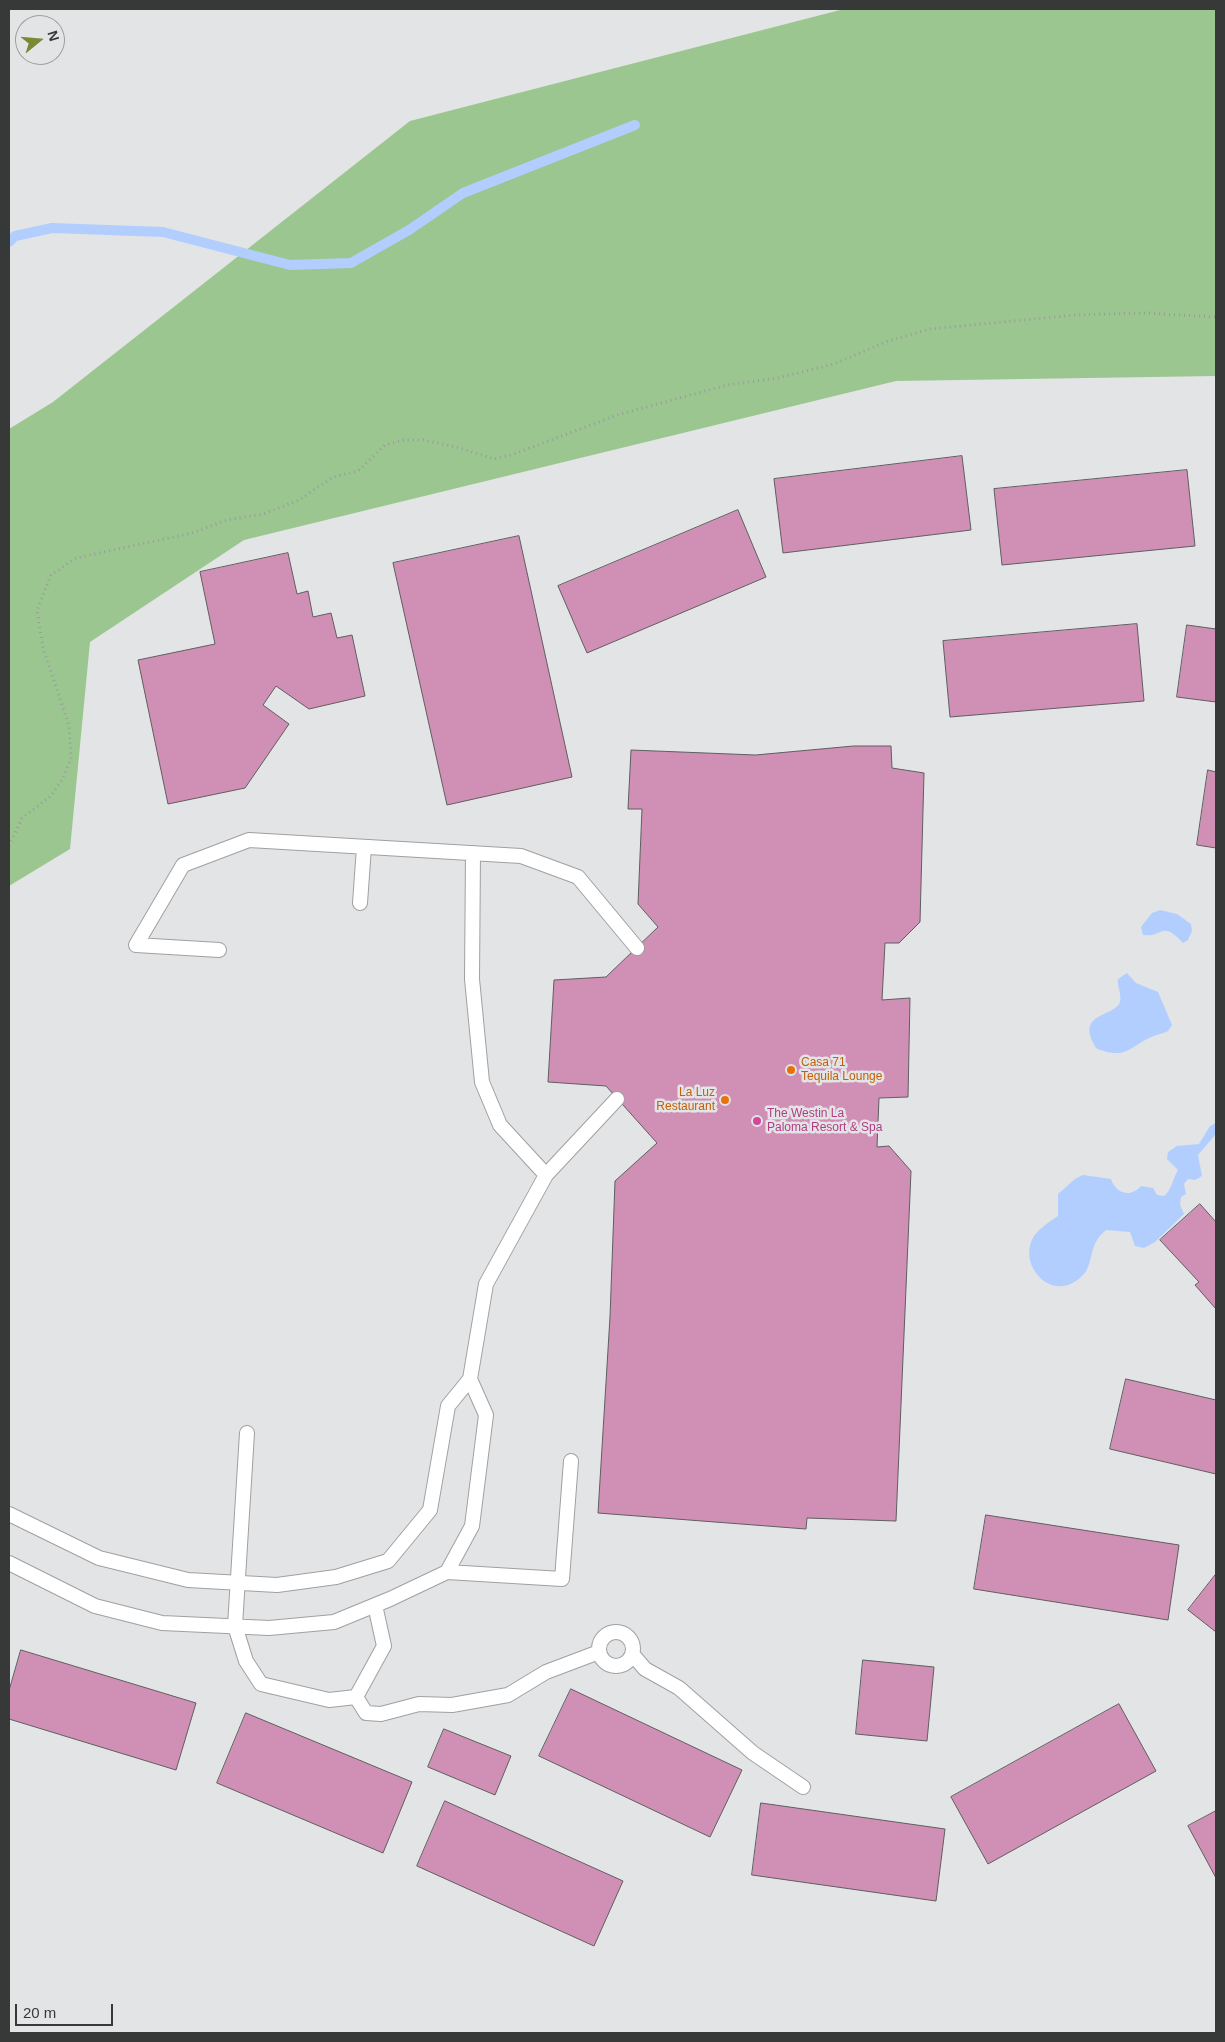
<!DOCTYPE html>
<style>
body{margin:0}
#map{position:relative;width:1225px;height:2042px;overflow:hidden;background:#e3e4e5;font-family:Arial,sans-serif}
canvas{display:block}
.frame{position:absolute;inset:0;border:10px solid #373838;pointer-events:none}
.north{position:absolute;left:15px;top:15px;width:50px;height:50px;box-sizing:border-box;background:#e3e4e5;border:1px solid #9e9fa0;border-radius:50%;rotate:73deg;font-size:14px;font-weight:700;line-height:20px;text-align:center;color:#373838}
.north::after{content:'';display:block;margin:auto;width:18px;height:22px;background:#7b8937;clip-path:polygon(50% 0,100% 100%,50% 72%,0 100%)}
.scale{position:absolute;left:15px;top:2004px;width:98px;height:22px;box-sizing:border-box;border:2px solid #373838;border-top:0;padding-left:6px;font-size:15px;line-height:18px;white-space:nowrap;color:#373838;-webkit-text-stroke:4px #e3e4e5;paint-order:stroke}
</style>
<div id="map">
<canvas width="1225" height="2042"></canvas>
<div class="frame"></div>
<div class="north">N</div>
<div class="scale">20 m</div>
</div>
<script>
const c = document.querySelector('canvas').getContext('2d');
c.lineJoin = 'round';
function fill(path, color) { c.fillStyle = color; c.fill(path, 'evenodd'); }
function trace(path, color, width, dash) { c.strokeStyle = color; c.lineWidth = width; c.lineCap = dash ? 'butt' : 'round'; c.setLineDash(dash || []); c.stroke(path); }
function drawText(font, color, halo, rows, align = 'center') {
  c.font = font + ' Arial,sans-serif'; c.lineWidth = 5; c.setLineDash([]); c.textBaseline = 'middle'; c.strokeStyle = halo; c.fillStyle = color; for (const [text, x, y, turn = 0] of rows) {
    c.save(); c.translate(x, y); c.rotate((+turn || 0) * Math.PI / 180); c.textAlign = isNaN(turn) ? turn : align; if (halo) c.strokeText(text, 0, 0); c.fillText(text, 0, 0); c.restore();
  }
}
fill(new Path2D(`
 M844,9H1216V376L896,381L244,540L90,642L70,849L9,886V429L53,402L410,121Z`), '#9cc690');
fill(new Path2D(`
 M1160,910L1177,914L1191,924L1192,931L1188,940L1183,943C1161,919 1163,938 1143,935L1141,927L1152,913Z
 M1127,973L1136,983L1158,992L1172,1025L1168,1031C1162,1034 1155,1035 1149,1038C1127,1049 1126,1059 1097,1049C1073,1012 1114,1018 1120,1002C1122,995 1117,986 1118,979Z
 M1216,1123V1134L1198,1155L1202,1176L1195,1180L1188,1179L1184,1184L1186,1194L1181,1197L1180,1205L1184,1214L1155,1242L1144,1248L1135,1246L1130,1232L1106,1230C1084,1248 1098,1267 1076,1281C1048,1300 1017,1263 1034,1236C1040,1228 1049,1222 1058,1216V1194L1075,1179L1083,1175L1111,1179C1116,1194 1131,1198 1141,1186L1153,1188L1157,1195L1164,1196C1171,1191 1173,1178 1178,1170L1167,1159L1168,1152L1177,1146L1199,1144L1210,1126Z`), '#b2ceff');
trace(new Path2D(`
 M9,242L15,236L52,228L163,232L290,265L351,263L409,230L463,193L635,125`), '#b2ceff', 10);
const building = new Path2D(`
 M962,456L971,530L783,553L774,479Z
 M1187,470L1195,546L1002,565L994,489Z
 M738,510L766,577L587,653L558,586Z
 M519,536L572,777L447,805L393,563Z
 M288,553L297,594L308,591L313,617L331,613L337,638L352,635L365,696L309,709L276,686L263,705L289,724L245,788L168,804L138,660L215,644L200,572Z
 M1137,624L1144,701L950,717L943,641Z
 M1187,625L1216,629V702L1177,697Z
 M854,746H891L892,768L924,773L920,922L899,943H885L882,1000L910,998L908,1097L879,1098L877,1147L889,1146L911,1171L896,1521L807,1518L806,1529L598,1513L610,1317L615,1181L657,1143L606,1086L548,1082L554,980L606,977L658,927L638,904L642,809H628L631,750L755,755Z
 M1208,770L1216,772V848L1197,845Z
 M1200,1204L1216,1222V1309L1195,1285L1199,1282L1160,1240Z
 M1126,1379L1216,1400V1474L1110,1449Z
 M986,1515L1179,1545L1168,1620L974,1589Z
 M1216,1574V1632L1188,1610Z
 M21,1650L196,1703L176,1770L9,1719V1691Z
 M863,1660L934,1667L927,1741L856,1734Z
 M571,1689L742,1770L710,1837L539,1756Z
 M1119,1704L1156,1771L988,1864L951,1797Z
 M246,1713L412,1782L383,1853L217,1783Z
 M444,1729L511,1756L495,1795L428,1767Z
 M445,1801L623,1881L594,1946L417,1866Z
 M761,1803L945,1829L936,1901L752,1875Z
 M1216,1811V1878L1188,1826Z`);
fill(building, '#d08fb5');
trace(building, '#5f5e5e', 1);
const service = new Path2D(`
 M473,853L472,979L482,1082L500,1125L546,1175
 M360,903L364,847
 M219,950L136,945L183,865L249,840L521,856L578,877L637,948
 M247,1433L235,1626L246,1661L261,1684L329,1700L356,1697
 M9,1514L99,1558L188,1580L277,1585L336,1577L388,1561L430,1510L448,1406L470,1379L486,1284L546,1175L617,1099
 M9,1563L95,1606L162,1623L269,1628L334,1622L390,1599L447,1572L472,1526L486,1415L470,1379
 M447,1572L562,1579L571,1461
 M375,1605L384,1646L356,1697L366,1713L381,1714L419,1704L452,1705L508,1695L546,1672L599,1652
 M599 1649a17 17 0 1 1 34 0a17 17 0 1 1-34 0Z
 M633,1655L645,1669L679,1688L753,1753L803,1787`);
trace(service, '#a0a0a2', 16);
trace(new Path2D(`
 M9,846L22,818L51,796L62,780L71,759L69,726L43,648L37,610L51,575L76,558L192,533L227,520L263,514L299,500L333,477L358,471L385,445L404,440H423L457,447L494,459L514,454L617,415L727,385L778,378L834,364L888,341L930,329L1075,315L1144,313L1216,317`), '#9a9b9b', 3, [1, 4]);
trace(service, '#fff', 14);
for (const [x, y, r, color] of [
 [791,1070,5,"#e8710a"],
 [725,1100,5,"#e8710a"],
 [757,1121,5,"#d1479c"]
]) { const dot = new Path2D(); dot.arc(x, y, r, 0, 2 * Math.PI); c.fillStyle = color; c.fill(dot); trace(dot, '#e3e4e5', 2); }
drawText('12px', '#c56008', '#e3e4e5', [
 ["Casa 71",801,1063],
 ["Tequila Lounge",801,1077],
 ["La Luz",715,1093,"right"],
 ["Restaurant",715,1107,"right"]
], 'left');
drawText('12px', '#b23c85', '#e3e4e5', [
 ["The Westin La",767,1114],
 ["Paloma Resort & Spa",767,1128]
], 'left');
</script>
